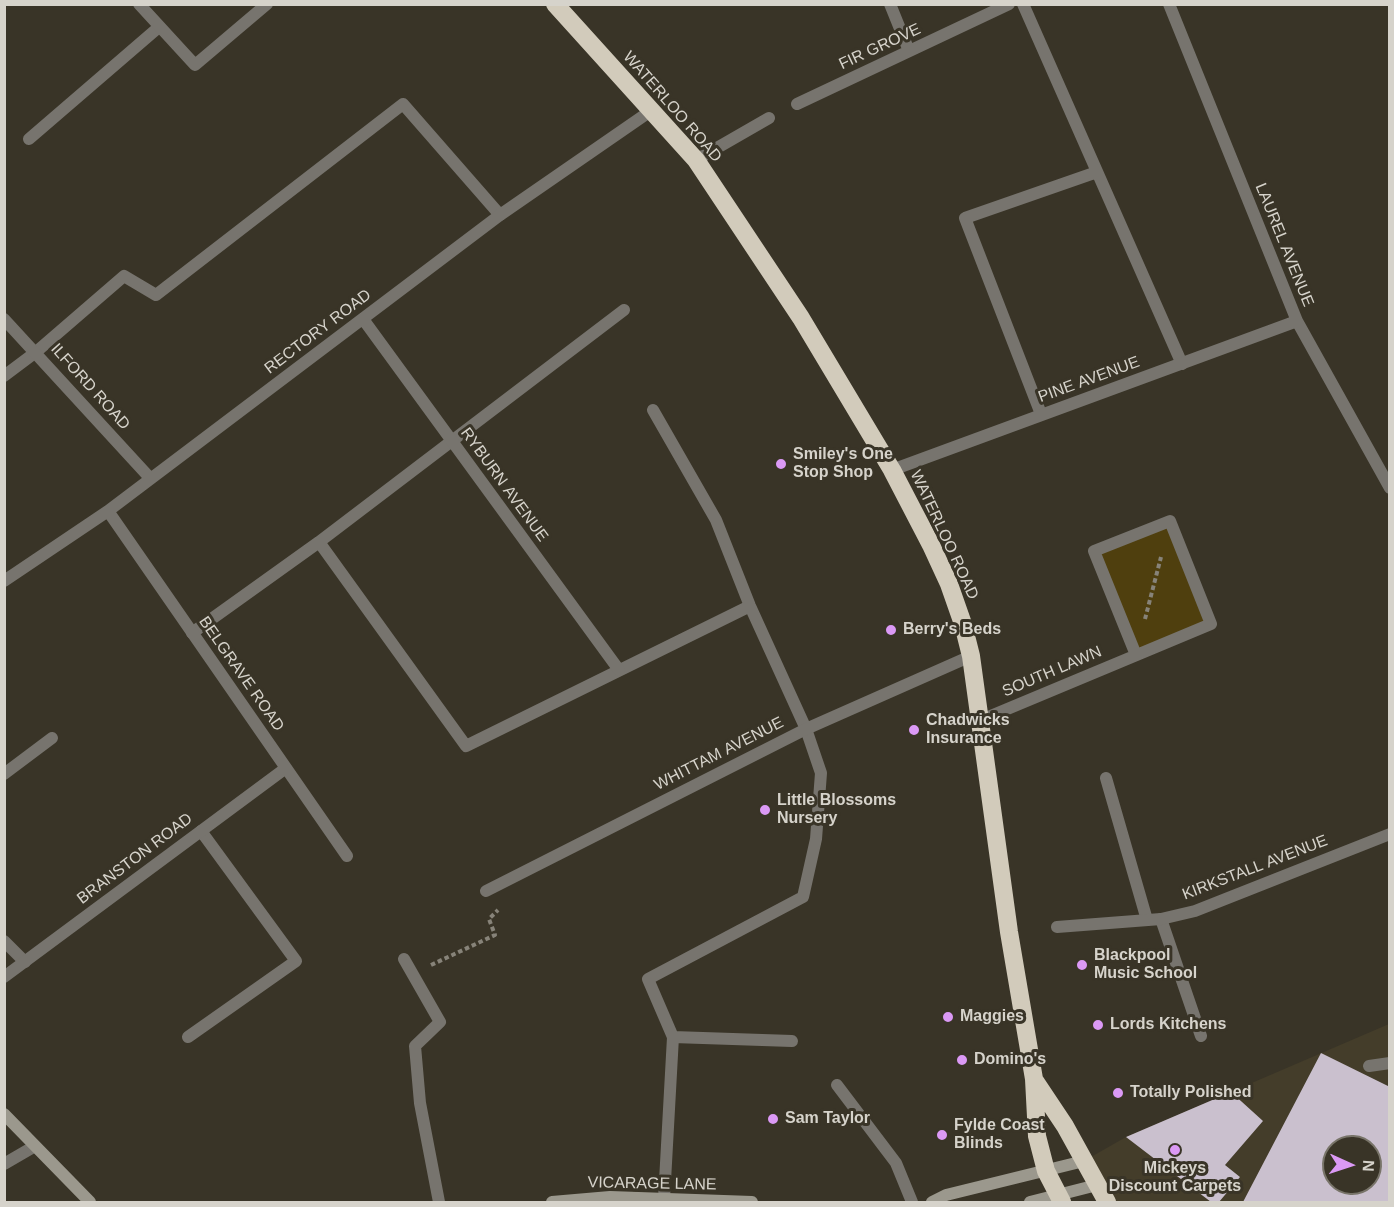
<!DOCTYPE html>
<style>
body{margin:0}
#map{position:relative;width:1394px;height:1207px;overflow:hidden;background:#393427;font-family:Arial,sans-serif}
canvas{display:block}
.frame{position:absolute;inset:0;border:6px solid #d6d3cb;pointer-events:none}
.north{position:absolute;left:1322px;top:1135px;width:60px;height:60px;box-sizing:border-box;background:#393427;border:2px solid #787469;border-radius:50%;rotate:93deg;font-size:16px;font-weight:700;line-height:24px;text-align:center;color:#d6d3cb}
.north::after{content:'';display:block;margin:auto;width:21px;height:27px;background:#db99f5;clip-path:polygon(50% 0,100% 100%,50% 72%,0 100%)}
</style>
<div id="map">
<canvas width="1394" height="1207"></canvas>
<div class="frame"></div>
<div class="north">N</div>
</div>
<script>
const c = document.querySelector('canvas').getContext('2d');
c.lineJoin = 'round';
function fill(path, color) { c.fillStyle = color; c.fill(path, 'evenodd'); }
function trace(path, color, width, dash) { c.strokeStyle = color; c.lineWidth = width; c.lineCap = dash ? 'butt' : 'round'; c.setLineDash(dash || []); c.stroke(path); }
function drawText(font, color, halo, rows, align = 'center') {
  c.font = font + ' Arial,sans-serif'; c.lineWidth = 6; c.setLineDash([]); c.textBaseline = 'middle'; c.strokeStyle = halo; c.fillStyle = color; for (const [text, x, y, turn = 0] of rows) {
    c.save(); c.translate(x, y); c.rotate((+turn || 0) * Math.PI / 180); c.textAlign = isNaN(turn) ? turn : align; if (halo) c.strokeText(text, 0, 0); c.fillText(text, 0, 0); c.restore();
  }
}
fill(new Path2D(`
 M1389,1024V1202H1107L1084,1161L1126,1137ZM1334,1147H1370V1183H1334Z`), '#443d2a');
fill(new Path2D(`
 M1170,521L1211,624L1136,655L1094,551Z`), '#4f3f0e');
fill(new Path2D(`
 M1321,1053L1390,1087V1202H1243ZM1334,1147H1370V1183H1334Z
 M1231,1092L1263,1121L1225,1165L1240,1177L1219,1202H1211L1126,1137Z`), '#cac0ce');
trace(new Path2D(`
 M1145,619L1161,557
 M431,965L495,935L489,919L498,910`), '#878379', 4, [4.5, 3]);
trace(new Path2D(`
 M1023,4L1182,364
 M29,139L159,27
 M4,376L36,352L124,276L156,295L403,104L500,215
 M653,410L716,520L750,606L806,729L821,773L816,839L803,897L648,979L673,1037L664,1199
 M1041,414L965,218L1097,172
 M319,542L466,746L750,606
 M192,633L319,542L624,310
 M4,774L52,738
 M1106,778L1147,920
 M1161,919L1201,1036
 M4,941L25,962
 M404,959L440,1022L415,1046L420,1103L439,1202
 M188,1037L296,961L201,831
 M673,1037L792,1041
 M1369,1066L1390,1063
 M837,1085L896,1163L912,1202
 M4,1164L35,1146`), '#77746e', 12);
trace(new Path2D(`
 M139,4L195,65L267,4
 M890,4L909,51
 M1169,4L1297,321L1390,488
 M797,104L1009,4
 M696,160L769,118
 M4,319L150,478
 M363,319L619,670
 M892,470L1297,321
 M108,511L347,856
 M4,581L108,511L500,215L652,110
 M981,720L1211,624L1170,521L1094,551L1136,655
 M486,891L806,729L971,656
 M1057,927L1161,919L1195,911L1390,834
 M4,977L286,768`), '#77746e', 12);
trace(new Path2D(`
 M4,1114L90,1202
 M552,1202L610,1197L752,1202
 M932,1202L946,1195L1084,1161
 M1030,1202L1097,1185`), '#9b988d', 12);
trace(new Path2D(`
 M555,4L696,160L801,318L892,470L931,545L949,584L963,624L971,656L1009,932L1034,1079L1037,1136L1046,1171L1062,1202
 M1035,1081L1065,1126L1107,1202`), '#d2cbbb', 18);
for (const [x, y, r, color] of [
 [781,464,6,"#db99f5"],
 [891,630,6,"#db99f5"],
 [914,730,6,"#db99f5"],
 [765,810,6,"#db99f5"],
 [1082,965,6,"#db99f5"],
 [948,1017,6,"#db99f5"],
 [1098,1025,6,"#db99f5"],
 [962,1060,6,"#db99f5"],
 [1118,1093,6,"#db99f5"],
 [773,1119,6,"#db99f5"],
 [942,1135,6,"#db99f5"],
 [1175,1150,6,"#db99f5"]
]) { const dot = new Path2D(); dot.arc(x, y, r, 0, 2 * Math.PI); c.fillStyle = color; c.fill(dot); trace(dot, '#393427', 2); }
drawText('16px', '#d6d3cb', '#393427', [
 ["FIR GROVE",880,47,-25],
 ["WATERLOO ROAD",672,107,49],
 ["LAUREL AVENUE",1284,245,68],
 ["RECTORY ROAD",318,332,-37],
 ["PINE AVENUE",1089,380,-20],
 ["ILFORD ROAD",90,387,48],
 ["RYBURN AVENUE",504,485,54],
 ["WATERLOO ROAD",944,535,65],
 ["SOUTH LAWN",1052,672,-23],
 ["BELGRAVE ROAD",241,674,55],
 ["WHITTAM AVENUE",719,754,-27],
 ["BRANSTON ROAD",135,859,-37],
 ["KIRKSTALL AVENUE",1255,868,-21],
 ["VICARAGE LANE",652,1184,1]
]);
drawText('bold 16px', '#d6d3cb', '#393427', [
 ["Smiley's One",793,455],
 ["Stop Shop",793,473],
 ["Berry's Beds",903,630],
 ["Chadwicks",926,721],
 ["Insurance",926,739],
 ["Little Blossoms",777,801],
 ["Nursery",777,819],
 ["Blackpool",1094,956],
 ["Music School",1094,974],
 ["Maggies",960,1017],
 ["Lords Kitchens",1110,1025],
 ["Domino's",974,1060],
 ["Totally Polished",1130,1093],
 ["Sam Taylor",785,1119],
 ["Fylde Coast",954,1126],
 ["Blinds",954,1144],
 ["Mickeys",1175,1169,"center"],
 ["Discount Carpets",1175,1187,"center"]
], 'left');
</script>
